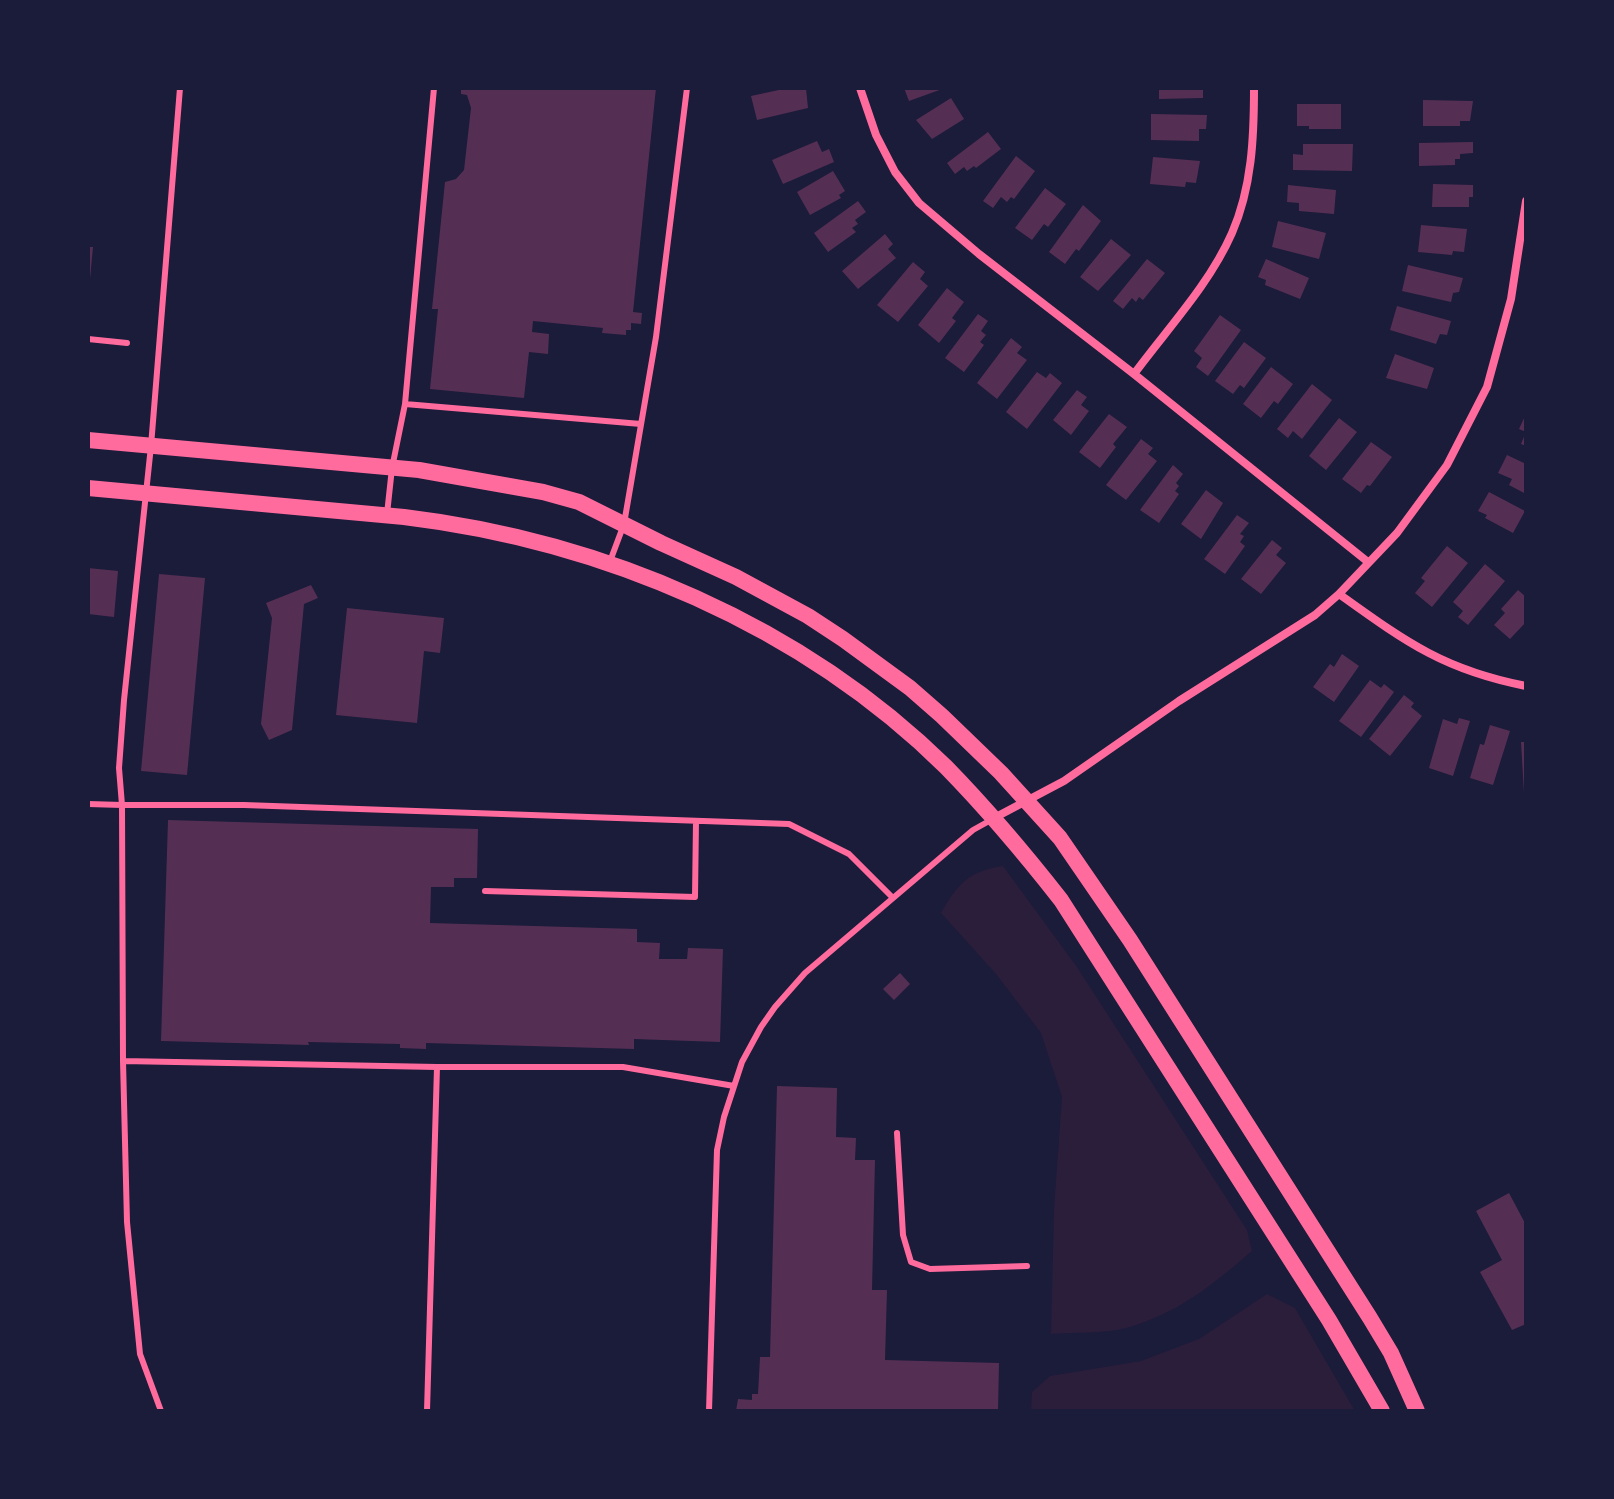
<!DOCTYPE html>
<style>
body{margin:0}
#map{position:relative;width:1614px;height:1499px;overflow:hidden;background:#1b1b3a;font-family:Manrope,sans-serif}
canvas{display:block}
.frame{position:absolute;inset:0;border:90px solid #1b1b3a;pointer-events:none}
</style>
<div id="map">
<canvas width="1614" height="1499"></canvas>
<div class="frame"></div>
</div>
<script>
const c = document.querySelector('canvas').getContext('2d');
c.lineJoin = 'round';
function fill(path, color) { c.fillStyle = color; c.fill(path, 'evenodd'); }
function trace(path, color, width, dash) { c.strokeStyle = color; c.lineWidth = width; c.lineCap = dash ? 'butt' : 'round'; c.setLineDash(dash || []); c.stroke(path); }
fill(new Path2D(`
 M1003,866L1077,967L1247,1230L1252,1251C1213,1285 1177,1314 1126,1328C1103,1334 1075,1332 1051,1334L1054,1208L1062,1097L1041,1033L996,974L941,913C957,884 969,871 1003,866Z
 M1267,1294L1295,1308L1355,1411H1031L1032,1392L1050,1376L1141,1361L1199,1339Z`), '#2a1e3b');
fill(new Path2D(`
 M461,88H656L633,312L642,313L641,324L631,323V330H626V335L602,333L603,328L533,321L532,332L549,334L548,354L529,352L524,398L430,389L438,309H432L445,182L456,179L464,170L471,108L467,95L461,94Z
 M788,88H806L808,108L757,120L751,96Z
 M904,88H945L909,101Z
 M1159,88H1203V98L1159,99Z
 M951,98L964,119L932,139L916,120Z
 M1423,100L1473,101L1470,121H1460V126H1423Z
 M1297,104H1341V129H1309V126H1297Z
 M1151,114L1207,115L1206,129H1199V141L1151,140Z
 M988,132L1001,149L976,168L974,166L967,171L964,167L955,174L947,163Z
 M817,141L822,152L829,149L834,162L783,184L772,160Z
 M1473,142V153L1460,154V159H1455V165L1419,166V143Z
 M1303,144H1353L1352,171L1293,170V154L1303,155Z
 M1016,156L1035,171L1014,199L1011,197L1007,202L1001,197L993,208L983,201Z
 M1153,157L1200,161L1196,183L1186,182L1185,187L1150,184Z
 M833,171L845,191L839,195L841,198L810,215L797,192Z
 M1433,184L1473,185V197H1469V207H1432Z
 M1288,185L1336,190L1334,214L1299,211V203L1287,202Z
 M1045,188L1066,204L1048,227L1044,224L1032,240L1015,228Z
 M858,201L866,212L855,220L858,224L852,228L856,232L828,252L814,233Z
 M1083,205L1101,221L1079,251L1076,249L1065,264L1049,252Z
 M1278,221L1326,233L1319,259L1272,247Z
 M1421,225L1467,229L1464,252L1453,251L1452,255L1418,252Z
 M885,234L893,244L888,249L896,258L858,289L842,271Z
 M1111,239L1131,255L1098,291L1080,277Z
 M88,247H93L90,279H88Z
 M1147,259L1165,273L1143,300L1139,297L1136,302L1132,298L1123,309L1113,301Z
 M1266,259L1309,278L1300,299L1265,285L1266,280L1258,277Z
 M913,262L925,272L920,279L928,286L898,322L877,305Z
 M1408,265L1463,278L1459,292L1453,293L1451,302L1402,291Z
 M947,288L964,302L952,318L956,321L939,343L918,325Z
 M1397,306L1451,321L1447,335L1440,334L1436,344L1390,330Z
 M978,314L988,321L981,331L986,335L980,342L984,345L964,372L945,358Z
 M1220,315L1241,330L1208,376L1196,367L1202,358L1194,351Z
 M1011,338L1022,347L1017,353L1027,360L997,399L977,383Z
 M1244,342L1266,358L1244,388L1240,385L1233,394L1215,381Z
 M1395,354L1434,368L1427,389L1386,378Z
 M1271,367L1293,384L1278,404L1274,401L1261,418L1243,404Z
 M1037,372L1046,378L1050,373L1062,383L1027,429L1006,412Z
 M1312,384L1332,400L1302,439L1293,431L1288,438L1277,429Z
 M1077,390L1087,397L1081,405L1089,411L1071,435L1053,420Z
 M1109,414L1127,427L1113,444L1116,447L1100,468L1079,452Z
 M1526,414V446L1521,444L1526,432L1519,429Z
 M1339,418L1357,432L1326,470L1309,456Z
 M1141,439L1153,448L1148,454L1157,461L1126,500L1106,485Z
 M1371,442L1392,457L1370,486L1367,485L1361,493L1342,479Z
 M1507,455L1526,464V494L1509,485L1512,479L1498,473Z
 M1173,465L1183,474L1176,483L1179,486L1175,491L1179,494L1159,523L1140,510Z
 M1206,490L1223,503L1201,539L1181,524Z
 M1489,492L1525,511L1513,533L1485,518L1487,515L1478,511Z
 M1237,515L1249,523L1240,534L1244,536L1240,542L1245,546L1225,574L1204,559Z
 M1272,540L1282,548L1276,555L1286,563L1261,594L1241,579Z
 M1447,546L1468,563L1432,607L1415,593L1425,581L1421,578Z
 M1485,564L1505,581L1468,625L1458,617L1463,611L1453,602Z
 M88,568L118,571L114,617L88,614Z
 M159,574L205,578L187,775L141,771Z
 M311,585L318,598L304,604L292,730L269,740L261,724L272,618L266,603Z
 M1518,590L1526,597V622L1510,639L1494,625L1505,613L1501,609Z
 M347,608L444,618L440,653L424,651L417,723L336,715Z
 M1342,654L1359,666L1334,702L1313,687L1330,664L1334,667Z
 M1370,680L1381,688L1384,684L1394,692L1361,737L1339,721Z
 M1404,695L1414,703L1411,707L1422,716L1390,756L1369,739Z
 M1459,718L1470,721L1453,776L1429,768L1443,719L1457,724Z
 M1490,725L1510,731L1493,785L1470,778L1480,744L1484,745Z
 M1521,742H1526V793H1524Z
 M168,820L478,829L477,878H454V887H431L430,923L637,929V942L660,943L659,959H687L688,948L723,949L720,1042L634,1039V1049L426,1043V1049L400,1048V1044L308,1042L309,1045L161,1041Z
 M900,973L910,984L894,1000L883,989Z
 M777,1086L837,1088L836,1137L856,1138L855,1160H875L872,1290H887L885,1360L999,1363L998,1411H736L738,1399L752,1400V1394H758L760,1357H770Z
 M1509,1193L1526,1225V1324L1512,1330L1480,1272L1502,1260L1476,1211Z`), '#542f53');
trace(new Path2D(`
 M180,88L151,446L124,700L119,768L122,805H244L789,824L849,854L893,898
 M88,339L127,343
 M405,404L434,88
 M387,514L392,468L405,404L641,424
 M609,564L624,524L656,337L687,88
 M88,804L122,805L123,1061
 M485,891L695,897L696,821
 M897,1133L903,1235L911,1262L930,1269L1027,1266
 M161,1411L140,1354L127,1222L123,1061L437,1067H623L734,1086
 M427,1411L437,1067
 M709,1411L717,1150L724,1117L742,1062L761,1027L775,1007L805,973L973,830L991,820`), '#ff6b9d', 6);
trace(new Path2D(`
 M860,88L876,135L895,172L919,203L979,254L1134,374L1368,562
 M1134,374C1168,328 1209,285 1232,233C1252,187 1254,137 1254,88
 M1339,594C1406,642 1444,670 1526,686
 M994,818L1064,781L1179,701L1315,615L1339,594L1397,533L1447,465L1487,387L1511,299L1526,201`), '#ff6b9d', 8);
trace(new Path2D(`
 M88,440L419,470L543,492L579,502L661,543L736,577L808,616L843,639L910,688L942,716L1001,773L1060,838L1130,940L1370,1318L1391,1353L1417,1411
 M88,488L404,517C603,541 802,625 946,767C987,809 1025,854 1061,900L1329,1320L1382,1411`), '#ff6b9d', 16);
</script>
